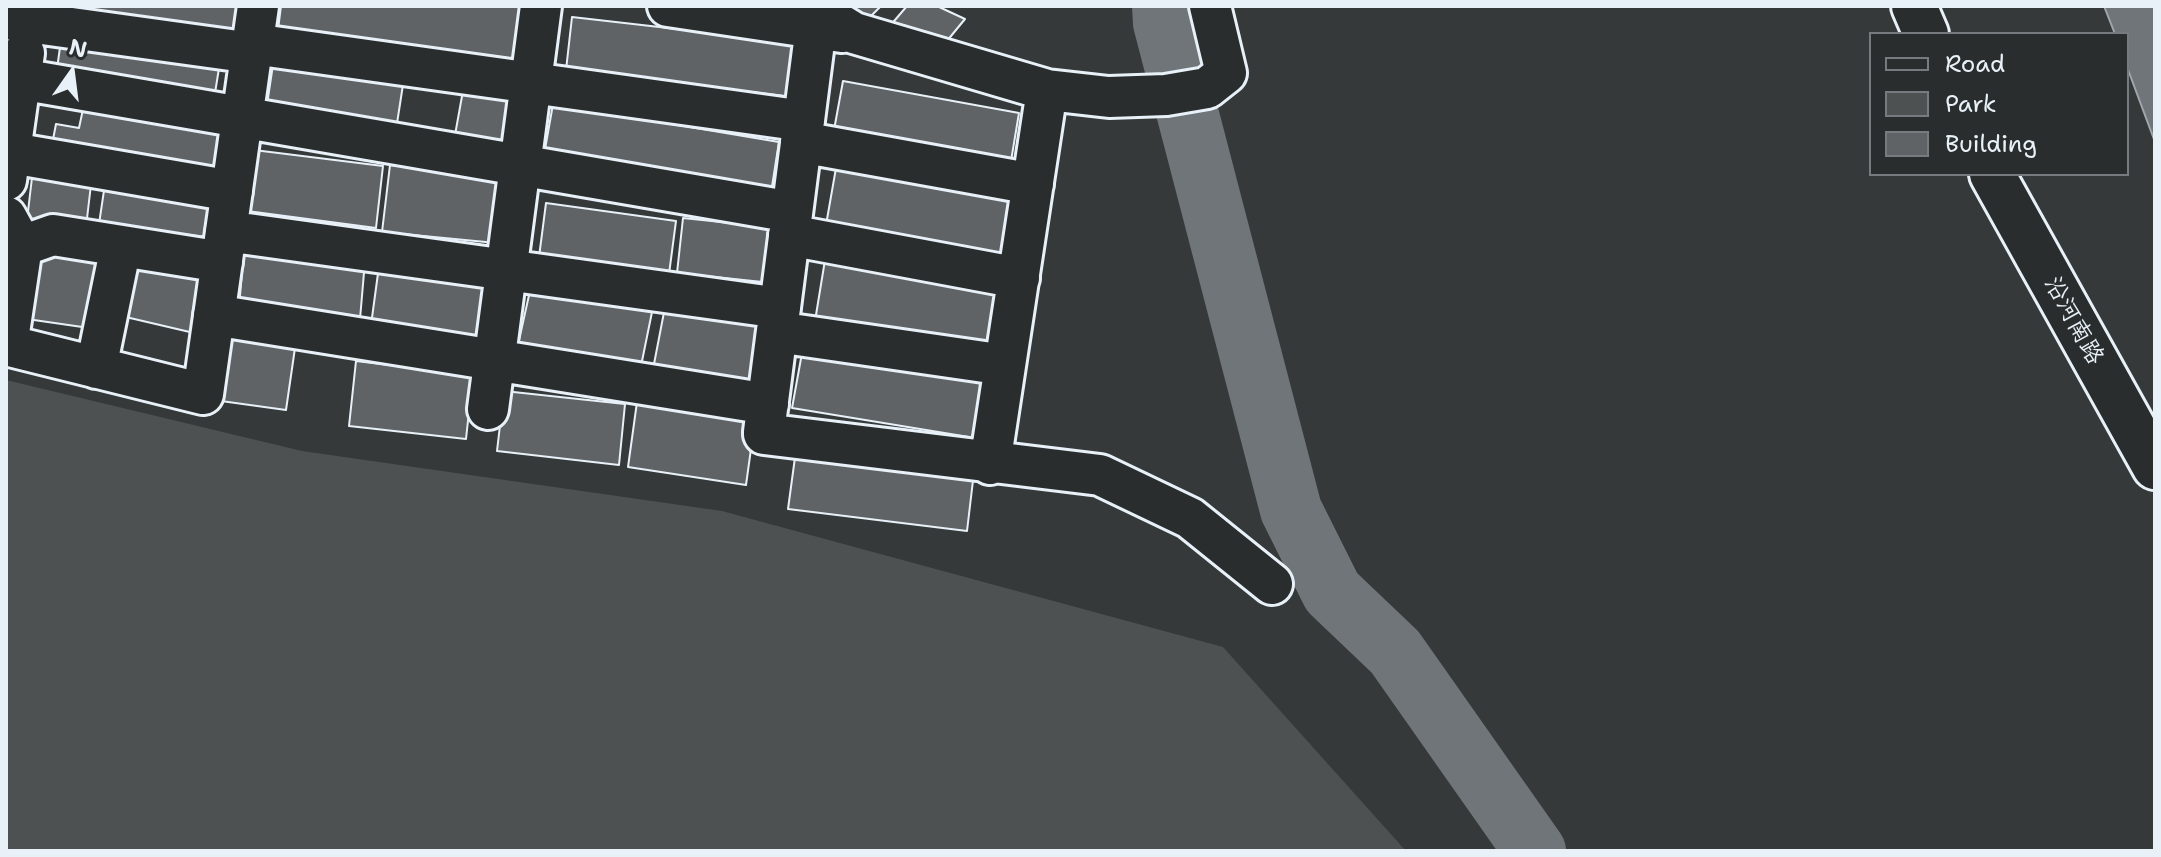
<!DOCTYPE html>
<meta charset="utf-8">
<style>
body{margin:0}
#map{position:relative;width:2161px;height:857px;overflow:hidden;background:#35393a;font-family:"Shantell Sans",sans-serif}
canvas{display:block}
.frame{position:absolute;inset:0;border:8px solid #e8f1f8;pointer-events:none}
.legend{position:absolute;left:1869px;top:32px;width:260px;height:144px;box-sizing:border-box;background:#2a2d2e;border:2px solid #767b7f;margin:0;padding:10px 14px;list-style:none;font-size:24px;color:#e8f1f8}
.legend li{display:flex;align-items:center;gap:16px;height:40px}
.legend b{width:40px;border:2px solid #767b7f}
.north{position:absolute;left:32px;top:32px;width:80px;height:80px;-webkit-text-stroke:6px #2a2d2e;paint-order:stroke;rotate:14deg;font-size:22px;font-weight:700;line-height:32px;text-align:center;color:#e8f1f8}
.north::after{content:'';display:block;margin:auto;width:28px;height:36px;background:#e8f1f8;clip-path:polygon(50% 0,100% 100%,50% 72%,0 100%)}
</style>
<div id="map">
<canvas width="2161" height="857"></canvas>
<div class="frame"></div>
<ul class="legend">
<li><b style="height:10px;background:#2a2d2e"></b>Road</li>
<li><b style="height:22px;background:#4d5152"></b>Park</li>
<li><b style="height:22px;background:#5f6365"></b>Building</li>
</ul>
<div class="north">N</div>
</div>
<script>
const c = document.querySelector('canvas').getContext('2d');
c.lineJoin = 'round';
function fill(path, color) { c.fillStyle = color; c.fill(path, 'evenodd'); }
function trace(path, color, width, dash) { c.strokeStyle = color; c.lineWidth = width; c.lineCap = dash ? 'butt' : 'round'; c.setLineDash(dash || []); c.stroke(path); }
function drawText(font, color, halo, rows, align = 'center') {
  c.font = font + ' "Shantell Sans","LXGW WenKai TC",sans-serif'; c.lineWidth = 8; c.setLineDash([]); c.textBaseline = 'middle'; c.strokeStyle = halo; c.fillStyle = color; for (const [text, x, y, turn = 0] of rows) {
    c.save(); c.translate(x, y); c.rotate((+turn || 0) * Math.PI / 180); c.textAlign = isNaN(turn) ? turn : align; if (halo) c.strokeText(text, 0, 0); c.fillText(text, 0, 0); c.restore();
  }
}
fill(new Path2D(`
 M6,380L302,451L722,511L1223,647L1406,851H6Z`), '#4d5152');
const water = new Path2D(`
 M2104,6H2155V142L2127,67V34H2115Z`);
fill(water, '#707579');
trace(water, '#a0a7ac', 2);
trace(new Path2D(`
 M1163,6L1164,23L1291,510L1332,592L1395,652L1535,851`), '#707579', 62);
const building = new Path2D(`
 M63,6H238L233,41L62,12Z
 M281,6H531L524,60L278,30Z
 M850,6H881L865,22Z
 M907,6H937L965,19L942,47L889,27Z
 M572,17L799,43L793,97L566,70Z
 M62,33L221,56L214,99L56,76Z
 M274,58L404,78L396,130L266,111Z
 M466,74L520,84L510,145L455,135Z
 M843,81L1019,113L1011,161L834,130Z
 M86,95L223,124L211,183L51,150L56,124L79,128Z
 M553,104L779,142L771,193L544,155Z
 M254,150L383,166L376,228L247,211Z
 M390,165L503,177L496,243L382,232Z
 M836,168L1020,201L1010,257L826,225Z
 M33,169L92,176L86,227L27,220Z
 M106,177L212,191L206,237L99,224Z
 M546,203L676,221L669,274L539,257Z
 M683,218L778,228L772,283L677,273Z
 M36,247L106,256L96,329L27,319Z
 M244,250L365,261L360,319L239,307Z
 M127,256L208,275L194,333L113,314Z
 M825,260L998,289L987,351L815,321Z
 M379,266L488,280L481,339L371,325Z
 M531,286L652,312L640,371L518,345Z
 M665,307L765,326L753,383L654,364Z
 M230,331L296,341L286,410L221,401Z
 M802,353L985,383L975,438L792,408Z
 M356,361L473,375L466,439L349,426Z
 M504,391L625,404L619,465L497,451Z
 M637,402L755,420L746,485L628,467Z
 M796,450L974,472L967,531L788,509Z`);
fill(building, '#5f6365');
trace(building, '#e8f1f8', 2);
const minor = new Path2D(`
 M668,6L842,32
 M810,6L854,33L1047,90L990,464
 M6,19L252,53
 M253,44L804,121
 M20,79L792,212
 M1047,90L1109,97L1166,95L1207,88L1226,73L1210,6
 M801,142L1033,184
 M6,152L232,191
 M6,180L24,53
 M6,217L22,246L7,346
 M226,231L780,308
 M789,235L1019,278
 M22,246L53,235L222,262
 M214,315L768,404
 M777,332L1005,365
 M6,345L203,394L258,6
 M96,368L121,246
 M488,409L541,6
 M764,432L818,11
 M764,434L1100,475L1190,518L1272,584`);
const major = new Path2D(`
 M1914,6L1926,34
 M1992,174L2155,467`);
trace(minor, '#e8f1f8', 46);
trace(major, '#e8f1f8', 50);
trace(minor, '#2a2d2e', 40);
trace(major, '#2a2d2e', 44);
drawText('24px', '#e8f1f8', '#2a2d2e', [
 ["沿河南路",2073,321,61]
]);
</script>
